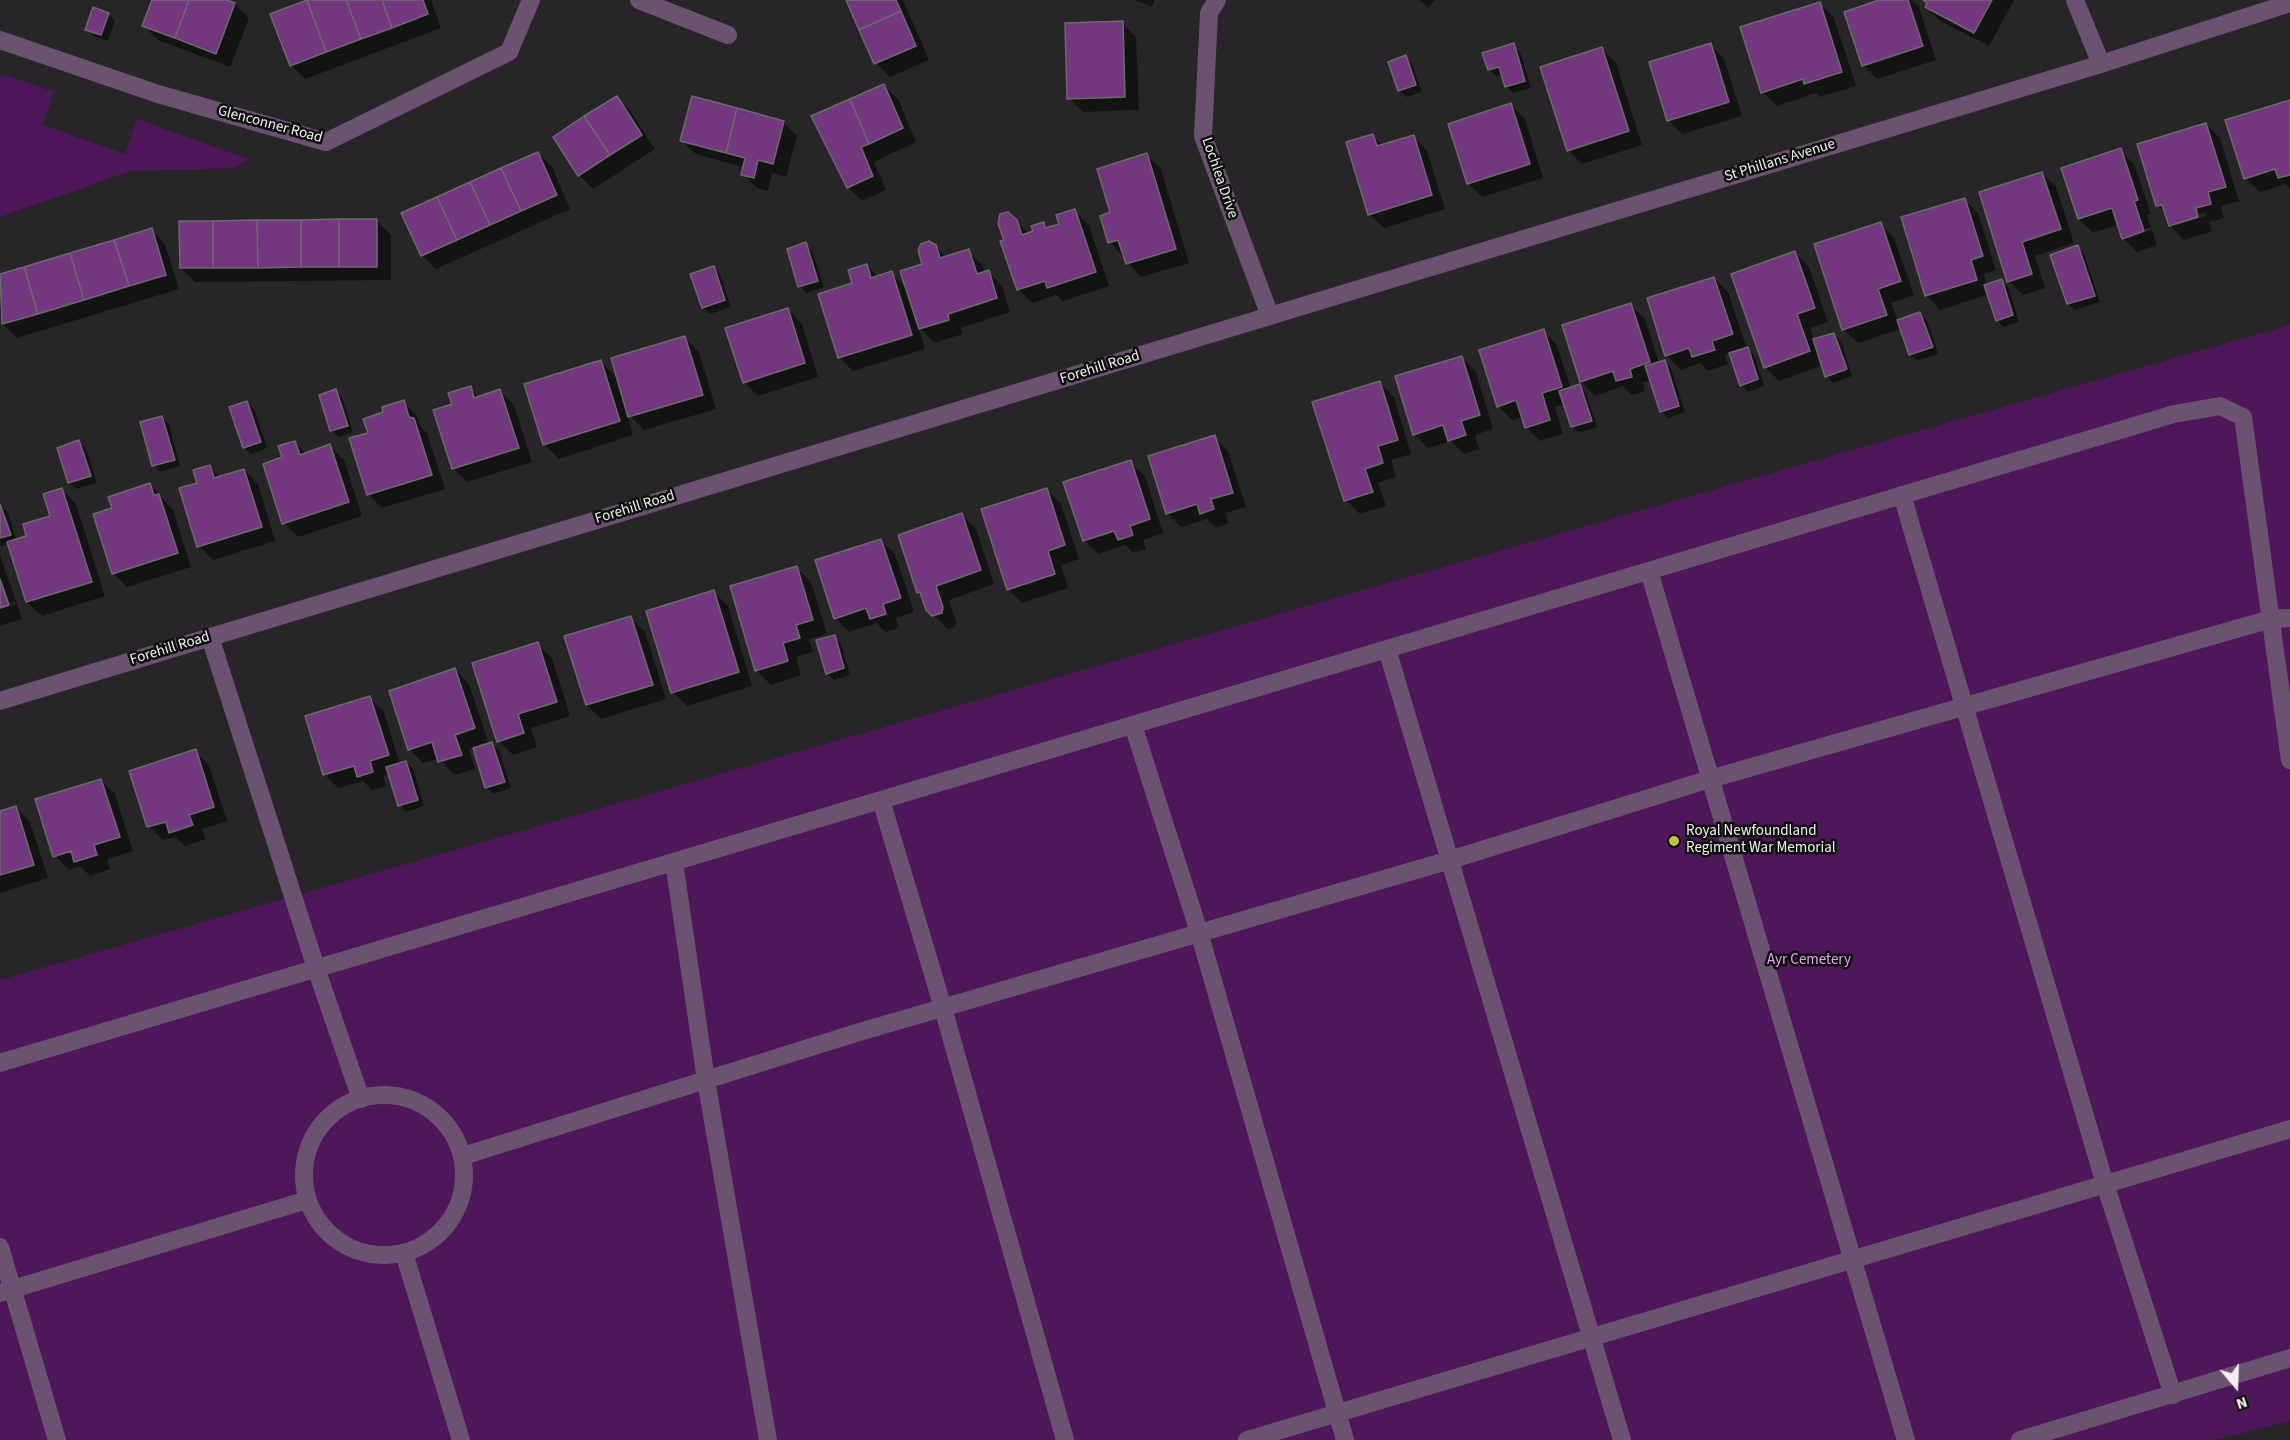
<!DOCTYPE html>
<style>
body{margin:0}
#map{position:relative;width:2290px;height:1440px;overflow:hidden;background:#272527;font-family:"Source Sans 3",sans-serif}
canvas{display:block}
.north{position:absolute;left:2206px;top:1356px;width:60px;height:60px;-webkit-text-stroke:4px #0f0e0f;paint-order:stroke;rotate:161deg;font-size:16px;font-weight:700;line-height:24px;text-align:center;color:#f1f0f1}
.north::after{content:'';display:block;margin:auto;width:21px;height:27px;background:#f1f0f1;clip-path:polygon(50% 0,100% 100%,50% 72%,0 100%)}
</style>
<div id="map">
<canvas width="2290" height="1440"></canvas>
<div class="north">N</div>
</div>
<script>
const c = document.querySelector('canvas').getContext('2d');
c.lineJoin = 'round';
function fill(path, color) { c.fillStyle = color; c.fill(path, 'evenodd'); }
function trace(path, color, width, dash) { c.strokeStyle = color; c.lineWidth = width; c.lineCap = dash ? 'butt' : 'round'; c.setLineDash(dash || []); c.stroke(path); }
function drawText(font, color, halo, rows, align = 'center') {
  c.font = font + ' "Source Sans 3",sans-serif'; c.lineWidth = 5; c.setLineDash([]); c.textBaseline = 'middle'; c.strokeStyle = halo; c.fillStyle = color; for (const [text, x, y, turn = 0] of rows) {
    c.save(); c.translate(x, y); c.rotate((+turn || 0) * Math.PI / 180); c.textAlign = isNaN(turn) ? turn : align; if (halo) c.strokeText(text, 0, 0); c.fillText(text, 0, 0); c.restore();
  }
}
fill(new Path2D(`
 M6,75L54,92L43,125L125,154L137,119L249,159L234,168L131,171L0,217V77Z
 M2290,325V1421L2215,1440H0V980Z`), '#4e175a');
fill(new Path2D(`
 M153,0H223L235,4L249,18L230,67L158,40L143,25Z
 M311,0H431L441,28L305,79L291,65Z
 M848,0H903L929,60L890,77L876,63Z
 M1135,0H1155L1152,7Z
 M1419,0H1435L1429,8Z
 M1883,0H1912L1919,7L1936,60L1877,79L1863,65Z
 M1925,0H2014L1989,46L1940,21L1926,7L1928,3Z
 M1820,4L1834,18L1856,86L1820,97L1816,93L1777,106L1763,92Z
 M108,14L115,21L108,41L93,36L87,30Z
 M1122,23L1136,37L1139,110L1083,112L1069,98Z
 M1710,44L1724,59L1742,116L1682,134L1668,120Z
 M1513,45L1520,52L1531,88L1513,93L1506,86L1503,74L1496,76L1489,69Z
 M1602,49L1616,63L1642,145L1582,164L1568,150Z
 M1406,57L1412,64L1422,92L1406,97L1399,90Z
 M884,85L898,99L916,142L874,162L886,190L862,201L848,187L813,117Z
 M617,98L631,112L655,149L593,189L579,175Z
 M2290,101V188L2286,184L2260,192L2245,178Z
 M1511,105L1525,119L1543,178L1482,197L1468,183Z
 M783,122L797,136L786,177L772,173L768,191L757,188L743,174L744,167L696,154L681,140Z
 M2206,124L2220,138L2239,201L2221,206L2224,218L2209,222L2212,231L2184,240L2170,225L2167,215L2158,206ZM2205,213L2206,216L2177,225V222Z
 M1372,135L1383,146L1413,136L1427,151L1445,209L1384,228L1369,214Z
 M2120,150L2134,164L2151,214L2147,215L2157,245L2137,252L2123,238L2119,224L2093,233L2079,219L2063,169ZM2151,227V230L2129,238V235Z
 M538,153L552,167L570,209L436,269L422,255Z
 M1146,155L1161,169L1189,263L1141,277L1110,242L1112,213Z
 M2042,173L2056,187L2074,243L2035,256L2045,288L2023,295L2009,281Z
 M1964,199L1978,213L1996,270L1984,274L1987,285L2001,280L2008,287L2019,322L2004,327L1997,320L1989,294L1940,310L1926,295Z
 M1075,211L1089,225L1109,286L1063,301L1056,295L1032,303L1018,289L1006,241L1008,213L1029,234L1043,224L1048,229L1061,225Z
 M377,221L391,235V280L195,282L181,268Z
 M1880,224L1894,238L1914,295L1891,303L1898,321L1920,314L1927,320L1938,354L1917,361L1910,355L1901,329L1858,343L1843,329Z
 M151,230L165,244L179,289L17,338L3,324L0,314V276Z
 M805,244L812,251L824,287L806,293L800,286Z
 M935,246L947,258L968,251L982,265L985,273L988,272L1002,286L1010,312L961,328L963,334L934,343L918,326L925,349L853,371L839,357L854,284L867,265L878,277L891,273L908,290Z
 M2077,247L2084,254L2100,302L2075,310L2068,304L2052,255Z
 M1795,253L1809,267L1828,322L1810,328L1814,340L1834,334L1841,341L1852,376L1833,383L1827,376L1823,365L1779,381L1765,367Z
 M713,268L720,274L731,307L710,314L703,307Z
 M1714,278L1728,292L1747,349L1754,355L1764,386L1748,392L1741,385L1731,353L1725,355L1728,364L1708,371L1700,363L1681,370L1667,356L1648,299Z
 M1631,305L1645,319L1659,363L1664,361L1671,368L1685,412L1668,418L1661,411L1651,380L1643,383L1645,391L1631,395L1623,386L1595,396L1581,381Z
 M788,309L802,324L818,377L758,396L744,382Z
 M1543,331L1557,345L1571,389L1580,386L1586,393L1597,427L1579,433L1572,426L1565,404L1555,407L1563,434L1540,441L1526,427L1523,417L1512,420L1498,406Z
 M685,338L699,352L716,409L644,430L626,412L633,435L559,459L545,445L526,385L600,361L615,376L620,393Z
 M1462,358L1476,372L1493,429L1475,435L1479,449L1464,454L1451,441L1428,448L1414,434Z
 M1380,383L1394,397L1411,454L1391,460L1396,477L1378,483L1386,506L1360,514L1346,500Z
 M470,388L480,397L500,391L514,405L532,462L467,482L453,468L454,405Z
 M335,391L342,397L353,432L338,437L332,430Z
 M403,402L417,416L421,427L427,433L445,489L382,508L368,494L385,413Z
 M247,403L254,409L267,448L251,454L244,447Z
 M162,417L169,424L180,466L160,472L154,465Z
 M1214,437L1228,451L1246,507L1225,513L1228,523L1216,528L1207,519L1181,527L1167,513Z
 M79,442L86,449L97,483L76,489L69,482Z
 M295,442L306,454L330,446L344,460L362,516L298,537L284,523L283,458Z
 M1130,462L1145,476L1163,533L1143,540L1146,549L1133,553L1125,545L1098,554L1084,540Z
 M209,467L220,478L244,470L258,484L275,541L213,560L199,546V484Z
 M150,485L173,510L191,567L127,587L113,573V509Z
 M62,490L76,504L105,596L42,616L27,602L9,544L0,546V506L8,512L16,540L28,537L52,517Z
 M1047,490L1061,504L1079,559L1061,565L1068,588L1022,603L1008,589Z
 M962,515L976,529L994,584L949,600L956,622L955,627L948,629L927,609L923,598L918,592Z
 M881,540L895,554L914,612L896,618L899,628L885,632L877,623L849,632L835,618Z
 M0,555L22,619L0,626V609L16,604L15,601L0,606Z
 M797,568L811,582L827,634L809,639L813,652L796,657L801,675L771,685L756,670Z
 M714,592L728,606L752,686L687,706L673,692Z
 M631,618L645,632L666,699L601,719L587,705Z
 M834,637L841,644L850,675L834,680L827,673Z
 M537,644L552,658L570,716L531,728L537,747L513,755L499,741Z
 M455,670L469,684L489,745L492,744L499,750L511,788L493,794L487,787L474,747L469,749L475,769L454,775L439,758L423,763L409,749Z
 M370,698L384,712L400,764L406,762L413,769L424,806L406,812L400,805L390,773L383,775L386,786L372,790L363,781L338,788L324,774Z
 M195,751L209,765L227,821L202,829L206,839L185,846L175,837L163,840L149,826Z
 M101,780L115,794L133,851L107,859L110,869L90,876L80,866L69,870L55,856Z
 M16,808L30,822L48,878L0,893V813Z`), '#0007');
const building = new Path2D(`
 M152,0H189L175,38L142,26Z
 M189,0H227L235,3L216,54L175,38Z
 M307,0H346L361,39L326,52Z
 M307,0L326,52L290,66L270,14Z
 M346,0H382L392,28L361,39Z
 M382,0H423L428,14L392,28Z
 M846,0H896L901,11L859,30Z
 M1879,0H1908L1923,46L1862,66L1844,12Z
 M1923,0H1992L1974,33L1925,7L1927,3Z
 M1820,2L1842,72L1804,84L1803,79L1761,93L1740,27Z
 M93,7L109,13L101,35L85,30Z
 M901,11L916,46L874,64L859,30Z
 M1123,21L1125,97L1067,99L1065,23Z
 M1514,43L1525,81L1505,87L1499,67L1488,70L1482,53Z
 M1711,43L1729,102L1667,121L1649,62Z
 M1602,47L1629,131L1567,151L1540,67Z
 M1406,55L1416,85L1398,91L1388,62Z
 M884,84L903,128L869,144L850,99Z
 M617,96L642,135L610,155L584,116Z
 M692,96L737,108L726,153L680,141Z
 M850,99L869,144L861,147L873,176L847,188L811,116Z
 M2290,100V175L2278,178L2275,169L2244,179L2225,120Z
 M1511,103L1530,164L1467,184L1448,124Z
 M737,108L784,121L773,164L758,160L754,178L741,175L745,158L726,153Z
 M584,116L610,155L578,176L553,137Z
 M2206,123L2226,187L2208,192L2211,204L2196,208L2198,217L2169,226L2162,205L2156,206L2137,144Z
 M1373,134L1377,146L1414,135L1432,195L1368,215L1346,142Z
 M2121,148L2138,200L2134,201L2144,231L2122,239L2112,208L2078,219L2061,168Z
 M538,152L557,195L521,211L501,168Z
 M1147,153L1176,249L1126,264L1118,240L1108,243L1100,216L1110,212L1097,169Z
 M501,168L521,211L490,225L470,182Z
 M2042,172L2061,229L2022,242L2032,274L2007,282L1979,192Z
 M470,182L490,225L457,240L437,197Z
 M437,197L457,240L421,256L401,213Z
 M1965,198L1983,256L1971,260L1977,280L1925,296L1901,217Z
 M1075,209L1096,272L1047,288L1045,281L1017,290L1000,241L1004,240L998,224L1000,214L1008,212L1017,220L1022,235L1033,231L1031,226L1044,222L1045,228L1059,224L1056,215Z
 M339,219H377V267H339Z
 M339,219V267H301V220Z
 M257,220H301V267L258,268Z
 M257,220L258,268H213V221Z
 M179,221H213V268H180Z
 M1881,222L1901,281L1878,289L1887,315L1842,330L1814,244Z
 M152,228L166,275L129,286L114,240Z
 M114,240L129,286L84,300L70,253Z
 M929,241L936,245L940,258L969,249L977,274L989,270L997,298L948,314L949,320L919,329L900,271L922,264L918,250L921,244Z
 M806,242L818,281L798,287L787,249Z
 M2078,245L2095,296L2067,304L2050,255Z
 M1795,251L1815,308L1797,314L1810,351L1764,368L1731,274Z
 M70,253L84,300L38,314L24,267Z
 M867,264L871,278L892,271L912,335L838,358L818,294L852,283L848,270Z
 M714,266L725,300L702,308L690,274Z
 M24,267L38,314L2,324L0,274Z
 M1714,277L1733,334L1712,341L1715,350L1692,357L1689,348L1665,356L1647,298Z
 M2002,279L2013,315L1996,321L1984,285Z
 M1631,303L1650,362L1630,369L1632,377L1616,381L1613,371L1580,382L1562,325Z
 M788,308L805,363L743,383L725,328Z
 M1920,312L1933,347L1909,355L1897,320Z
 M1544,329L1562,387L1542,393L1550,420L1525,428L1516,400L1497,407L1479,350Z
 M1834,333L1847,369L1825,377L1813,339Z
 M685,336L703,395L628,417L611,358Z
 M1748,347L1758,379L1740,386L1729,353Z
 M1462,356L1480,415L1461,421L1466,435L1448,441L1443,425L1413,435L1395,376Z
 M601,360L620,421L543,445L524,384Z
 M1665,360L1679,406L1660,412L1645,366Z
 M1380,381L1398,440L1378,446L1383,463L1365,469L1373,492L1344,501L1312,402Z
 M1580,384L1592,421L1571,427L1559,391Z
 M471,386L474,398L500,389L519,448L452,469L433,410L452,404L448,393Z
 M336,389L348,426L330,431L319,395Z
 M404,400L409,417L414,418L432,475L367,495L349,438L368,433L363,419L383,412L382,407Z
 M247,401L261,442L243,448L229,407Z
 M162,416L175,460L152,466L140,422Z
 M1215,435L1233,493L1211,499L1214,509L1200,514L1197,504L1166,514L1148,456Z
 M79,440L91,476L68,483L57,448Z
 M295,441L300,455L330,444L349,502L282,524L263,464L282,457L278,446Z
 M1131,460L1150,519L1130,526L1133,535L1118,540L1114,531L1083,541L1063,482Z
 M210,465L214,478L244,469L262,527L197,547L179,488L197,483L193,470Z
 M150,483L154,495L159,494L178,553L112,574L93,514L112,508L108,497Z
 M62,488L92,582L26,602L7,542L26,536L23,524L50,516L43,494Z
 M1047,488L1065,545L1048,551L1055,574L1007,590L981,509Z
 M0,504L11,535L0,538Z
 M962,513L981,570L936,586L943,607L942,613L932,616L926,610L920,592L917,593L898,535Z
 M881,539L901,598L883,604L886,614L870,619L866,608L834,619L815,560Z
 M797,566L813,620L796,625L800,638L783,643L788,661L755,671L730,586Z
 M0,579L9,605L0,608Z
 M714,590L739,672L671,693L646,611Z
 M631,616L653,685L586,705L564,636Z
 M835,635L844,668L826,674L816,640Z
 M538,642L557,702L518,714L524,733L497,742L472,663Z
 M455,668L475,728L455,735L462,755L438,762L432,742L408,750L389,691Z
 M370,696L389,755L370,761L373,772L357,777L354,766L323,775L305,716Z
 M492,742L505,782L485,788L473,748Z
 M196,749L214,807L189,815L193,825L169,833L166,822L147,827L129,771Z
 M406,761L418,800L398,806L386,767Z
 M101,779L120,837L94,845L97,855L74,862L71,851L53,857L35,799Z
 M16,806L34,865L0,875V811Z`);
fill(building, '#72377f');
trace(building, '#6d6a6d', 1.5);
trace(new Path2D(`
 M1902,495L2105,1184L2173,1395
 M1649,571L1906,1440
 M210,637L317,971L361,1099
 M1387,649L2174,414L2220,406L2243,417L2290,760
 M1133,725L1199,932L1345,1440
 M881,800L943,1008L1065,1440
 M674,862L706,1080L768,1440
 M0,1063C464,929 925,787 1387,649L1622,1440
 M304 1175a80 80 0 1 1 160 0a80 80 0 1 1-160 0Z
 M463,1156L856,1033L1450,860L1710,779L2271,619L2290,618
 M0,1247L57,1440
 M404,1253L461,1440
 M0,1293L307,1200
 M1247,1440L2290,1129
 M2020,1440L2290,1358`), '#6c5271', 18);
trace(new Path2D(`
 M639,0L728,35
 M1217,0L1209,13L1203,136L1270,316
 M2075,0L2101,64
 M0,40L158,94L326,142L509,52L531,0
 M0,701L2101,64L2290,3`), '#6c5271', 18);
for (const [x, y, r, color] of [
 [1674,841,6,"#bdbf43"]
]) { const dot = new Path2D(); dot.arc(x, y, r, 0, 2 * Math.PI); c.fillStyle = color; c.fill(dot); trace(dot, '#0f0e0f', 2); }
drawText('15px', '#f1f0f1', '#0f0e0f', [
 ["Glenconner Road",270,125,15],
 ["St Phillans Avenue",1780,161,-17],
 ["Lochlea Drive",1219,178,71],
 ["Forehill Road",1100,368,-17],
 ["Forehill Road",635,508,-17],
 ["Forehill Road",170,649,-17]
]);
drawText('15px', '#f1f0f1', '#0f0e0f', [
 ["Royal Newfoundland",1686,832],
 ["Regiment War Memorial",1686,849]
], 'left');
drawText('15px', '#e6a6f5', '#0f0e0f', [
 ["Ayr Cemetery",1809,961]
]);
</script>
